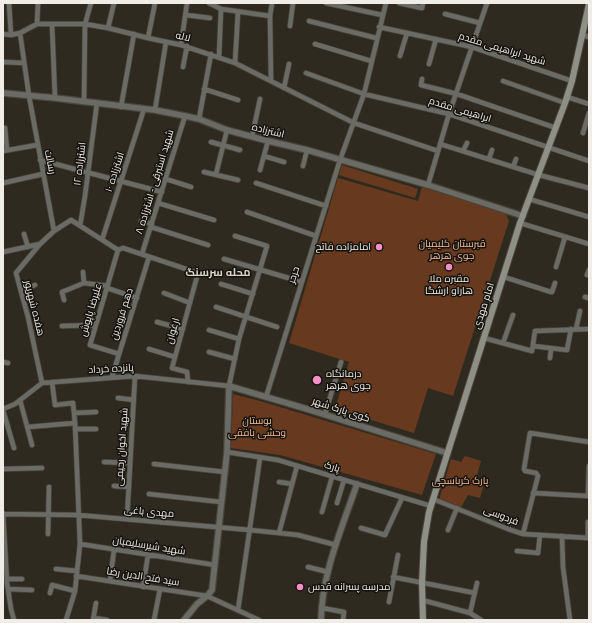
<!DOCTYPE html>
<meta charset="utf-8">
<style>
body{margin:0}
#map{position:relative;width:592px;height:623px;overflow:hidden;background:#2e2a1f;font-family:"Open Sans",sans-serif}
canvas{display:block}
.frame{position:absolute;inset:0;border:4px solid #f0ede6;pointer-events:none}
</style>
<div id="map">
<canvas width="592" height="623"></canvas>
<div class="frame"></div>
</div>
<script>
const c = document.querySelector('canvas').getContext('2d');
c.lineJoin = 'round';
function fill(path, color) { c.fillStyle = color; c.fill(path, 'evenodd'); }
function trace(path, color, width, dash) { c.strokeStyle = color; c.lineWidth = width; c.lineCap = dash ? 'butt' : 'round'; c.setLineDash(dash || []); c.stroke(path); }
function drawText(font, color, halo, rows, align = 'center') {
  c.font = font + ' "Open Sans",Cairo,sans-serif'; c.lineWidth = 3; c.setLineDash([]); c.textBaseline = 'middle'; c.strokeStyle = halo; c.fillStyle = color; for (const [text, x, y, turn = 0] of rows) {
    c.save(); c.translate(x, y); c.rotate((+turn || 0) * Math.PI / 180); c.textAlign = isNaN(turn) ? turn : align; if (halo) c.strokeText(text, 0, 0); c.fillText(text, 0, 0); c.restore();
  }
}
fill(new Path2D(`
 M342,165L418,189L415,198L339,175Z
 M338,178L418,201L422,187L506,214L509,221L453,396L428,388L414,433L335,409L349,362L289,343Z
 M233,394L260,401L436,454L422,495L280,455L231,448Z
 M465,456L481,461L475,482L484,484L480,498L468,495L460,509L439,500L451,459L461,462Z`), '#673a1f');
const minor = new Path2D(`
 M9,3L11,35
 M209,3L221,9L219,57
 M326,3L382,15
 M399,3L422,8L423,3
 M221,9L270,16
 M445,14L480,23
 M186,15L210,18
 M309,21L376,38
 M37,24L38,3
 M52,24L55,98
 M290,26L293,3
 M379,27L472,47L572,81
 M108,28L114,3
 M20,33L29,96L54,231
 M3,34L11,35L20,33L37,24H85L108,28L148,38L181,45L235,63L354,123L438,151
 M582,35L589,37
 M148,38L155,3
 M315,44L371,61
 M181,45L187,3
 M400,56L407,33
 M3,62L24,63
 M235,63L238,12
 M429,64L436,39
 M183,67L187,46
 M306,73L364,94L449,114L589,161
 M422,79L421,85L457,94L556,128
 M271,81L270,16L272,3
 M503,81L565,103
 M284,88L289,64
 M204,89L238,100
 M567,97L589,104
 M84,102L85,24L91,3
 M121,107L134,34
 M155,110L166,42
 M199,119L211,54
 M5,128L7,150
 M583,133L589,113
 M252,137L260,99
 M211,142L240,150
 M440,144L539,175L589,188
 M3,151L37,145
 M463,151L467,143
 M264,156L284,162
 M489,159L492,150
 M40,160L162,192
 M303,166L307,150
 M513,167L516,159
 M260,170L268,141
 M204,172L238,180
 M216,174L227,130
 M166,179L191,187
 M3,183L43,174
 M256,183L326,206
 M428,185L449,114L487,3
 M529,199L589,217
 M158,203L214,220
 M247,212L316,236
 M141,221L152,224
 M520,223L589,244
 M80,226L85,196L97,103
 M151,227L208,245
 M24,234L28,247
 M102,240L144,109
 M118,250L123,248L198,273L172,368L187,372L188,382
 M118,250L90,345L119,354
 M3,252L40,244
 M142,254L185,116
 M224,259L302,282
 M556,267L565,237
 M83,272L84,283
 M587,275L589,270
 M504,277L551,292H552L555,283
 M221,284L253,294
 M107,288L137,298
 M22,290L35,285
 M164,293L190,303
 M585,297L589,298
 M64,300L62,292L84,283L108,286
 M216,307L277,327
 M157,322L183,329
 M62,326L96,325
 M576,329L580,311
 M209,330L239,339
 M484,338L532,351L535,331L589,329
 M503,343L513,315
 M533,346L567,350L571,329
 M149,349L175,357
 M209,352L235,359
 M550,358L551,349
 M3,362L8,363
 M112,377L149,257
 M52,382L55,405L73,403L75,423L80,544L75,591L66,620
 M42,383L28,317L16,273L40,244L54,231L71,220L118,250
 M266,397L340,160L364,94L386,3
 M118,398L134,400
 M20,400L32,445
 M3,409L15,404L42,383L135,376L229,386L239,339L267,246L235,236
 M3,410L14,448
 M74,413L96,412
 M325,414L341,362
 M28,427L75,423
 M75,429H96
 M227,452L278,460L431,506
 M104,462L130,463
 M154,464L225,472
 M3,469L42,468
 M279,482L292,484
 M114,486L129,487
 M533,493L588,496L589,466
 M149,494L221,502
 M433,499L508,529L523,534L589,538
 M337,503L344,480
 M322,512L332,477
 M3,513L7,583L11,609L14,620
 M4,514L78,515L250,530L298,535L336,545
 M127,519L135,376
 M361,528L385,535L402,498
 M448,530L457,508
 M279,533L297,466
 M48,534L49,487
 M523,534L538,476L536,473L525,471L524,469L530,433L589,442
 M562,536L563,567L570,620
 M588,538V522
 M80,544L215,565
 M517,551L538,553L540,535
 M308,567L328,572
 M56,569L77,571
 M76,576L207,596L259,620
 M393,577L475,593
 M7,579H22
 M110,581L114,550
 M143,587L148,555
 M8,589L32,590
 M50,593L52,585L75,591
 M422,600L470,613L481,620
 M389,602L398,555
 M322,608L344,612L343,620
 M238,610L260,458
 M470,613L477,583
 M94,618L107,620
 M93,620L96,603
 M154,620L160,589`);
const tertiary = new Path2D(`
 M3,93L55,98L155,110L185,116L199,119L227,130L268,141L307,150L428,185L523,216
 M184,620L197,604L207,596L212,590L227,452L229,386L307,409L447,453
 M321,620C322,573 342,528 357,484`);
const secondary = new Path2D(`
 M423,620L422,583L424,542L429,512L520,223L565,103L572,81L589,4`);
trace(minor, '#49453b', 6);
trace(tertiary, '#49453b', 8);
trace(secondary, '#49453b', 8);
trace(minor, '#6a6b65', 4.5);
trace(tertiary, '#6a6b65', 5.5);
trace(secondary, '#8e8f85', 6);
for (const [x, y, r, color] of [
 [379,247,4,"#f98fc9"],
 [449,267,4,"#f98fc9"],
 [317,380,5,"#f98fc9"],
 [300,587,4,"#f98fc9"]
]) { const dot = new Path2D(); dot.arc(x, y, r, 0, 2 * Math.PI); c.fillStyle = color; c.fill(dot); trace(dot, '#15130e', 1.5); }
drawText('10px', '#f0ede6', '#15130e', [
 ["لاله",183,37,14],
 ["شهید ابراهیمی مقدم",502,49,17],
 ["ابراهیمی مقدم",460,110,17],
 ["اشترزاده",268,131,14],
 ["رسالت",50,162,79],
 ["اشترزاده ۱۲",80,164,-83],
 ["اشترزاده ۱۰",115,172,-72],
 ["شهید استبرقی - اشترزاده ۸",155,182,-73],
 ["حرحر",294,275,-72],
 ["امام مهدی",484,306,-72],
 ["هفده شهریور",34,308,76],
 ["علیرضا پاپوش",91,310,-73],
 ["دهم فروردین",122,314,-72],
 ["ارغوان",173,331,-74],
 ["پانزده خرداد",111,369,-3],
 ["کوی پارک شهر",341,410,18],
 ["شهید اخوان رحیمی",122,447,-86],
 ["پارک",332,467,17],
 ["مهدی باغی",149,512,5],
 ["فردوسی",501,516,21],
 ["شهید شیرسلیمیان",149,546,9],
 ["سید فتح الدین رضا",143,577,9]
]);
drawText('10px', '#fabc9a', '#15130e', [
 ["قبرستان کلیمیان",452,244],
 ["جوی هرهر",452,256],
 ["بوستان",257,421],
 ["وحشی بافقی",257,433],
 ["پارک کرباسچی",460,481]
]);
drawText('10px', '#f0ede6', '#15130e', [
 ["امامزاده فاتح",371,247,"right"],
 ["مقبره ملا",449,279,"center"],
 ["هاراو ارشگا",449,291,"center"],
 ["درمانگاه",326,374],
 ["جوی هرهر",326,386],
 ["مدرسه پسرانه قدس",308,587]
], 'left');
drawText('bold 11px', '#dad5c6', '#15130e', [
 ["محله سرسنگ",218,273]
]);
</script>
